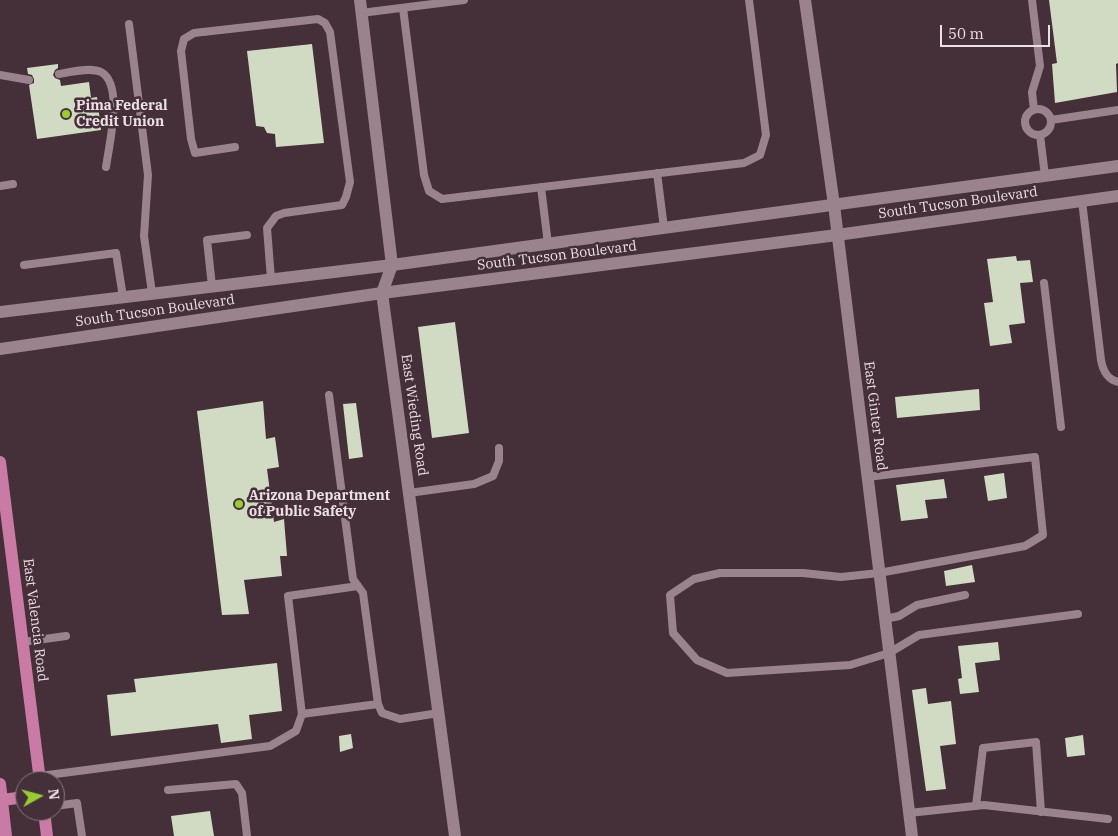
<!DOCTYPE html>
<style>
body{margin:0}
#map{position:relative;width:1118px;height:836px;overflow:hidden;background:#45303a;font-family:"IBM Plex Serif",serif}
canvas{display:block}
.north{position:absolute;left:15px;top:771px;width:50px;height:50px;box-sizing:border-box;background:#45303a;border:1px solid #88767e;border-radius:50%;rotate:83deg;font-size:14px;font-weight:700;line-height:20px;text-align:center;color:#ecdfe5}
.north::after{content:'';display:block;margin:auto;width:18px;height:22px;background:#9acb34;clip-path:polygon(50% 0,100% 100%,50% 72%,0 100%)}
.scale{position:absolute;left:940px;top:25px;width:110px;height:22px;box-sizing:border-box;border:2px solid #ecdfe5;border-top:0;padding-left:6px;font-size:15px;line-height:18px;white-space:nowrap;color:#ecdfe5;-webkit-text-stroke:4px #45303a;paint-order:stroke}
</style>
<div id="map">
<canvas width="1118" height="836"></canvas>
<div class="north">N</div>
<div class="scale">50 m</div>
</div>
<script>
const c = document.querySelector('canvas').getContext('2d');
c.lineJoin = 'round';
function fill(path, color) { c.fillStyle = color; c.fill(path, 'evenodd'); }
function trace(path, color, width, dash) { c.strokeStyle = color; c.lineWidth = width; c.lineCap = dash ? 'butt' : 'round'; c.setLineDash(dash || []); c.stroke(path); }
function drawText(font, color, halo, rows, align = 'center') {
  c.font = font + ' "IBM Plex Serif",serif'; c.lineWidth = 5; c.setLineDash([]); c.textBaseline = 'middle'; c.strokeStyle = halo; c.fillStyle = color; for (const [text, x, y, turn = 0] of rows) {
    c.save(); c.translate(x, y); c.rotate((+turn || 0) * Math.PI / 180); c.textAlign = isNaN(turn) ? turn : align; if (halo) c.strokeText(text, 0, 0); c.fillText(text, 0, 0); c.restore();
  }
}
fill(new Path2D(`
 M1049,0H1118V63L1116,64L1117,92L1055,103L1052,64L1057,63Z
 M312,44L324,143L276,147L275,134L267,133L264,127L256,126L247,51Z
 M58,64V68L55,70L53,75L55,78L60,80L61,86L89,82L91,98L97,97L101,130L37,139L29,85L34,83V79L32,75L28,74L27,68Z
 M1016,256L1017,261L1030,260L1033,282L1020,283L1025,323L1009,325L1012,343L990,346L984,303L993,302L987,259Z
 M455,322L469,433L432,438L418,327Z
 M979,389L980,410L897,418L895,397Z
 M263,401L266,439L275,437L279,467L267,469L274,522L284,519L287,556H280L282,576L244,580L249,614L222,615L197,411Z
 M356,403L363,457L349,459L343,404Z
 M1004,473L1007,498L988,501L984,476Z
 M944,479L947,498L925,500L928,518L901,521L896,485Z
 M972,565L975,582L946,586L944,571Z
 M998,642L1000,660L975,663L979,692L960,694L958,679L962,678L958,646Z
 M277,663L282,711L249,715L252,739L221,743L218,724L111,736L107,695L136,692L134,679Z
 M926,688L928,704L951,701L956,744L940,746L946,789L926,791L912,690Z
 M351,734L353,748L340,752L339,736Z
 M1083,735L1085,755L1067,757L1065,738Z
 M210,811L214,836H174L171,816Z`), '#d1dbc4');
trace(new Path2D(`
 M1032,0L1040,66L1032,92L1034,110
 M403,8L424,175L429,191L442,199L744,163L760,155L766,135L749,0
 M361,13L464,0
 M129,24L148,175L144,236L152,293
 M59,74C69,72 91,67 101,72C124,84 109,145 106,167
 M0,75L29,80
 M1025 122a13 13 0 1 1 26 0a13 13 0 1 1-26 0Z
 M1051,120L1118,110
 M1040,135L1045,176
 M235,147L195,153L191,139L181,51L184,39L194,33L318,19L325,23L330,32L350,182L346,197L342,205L284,213L276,216L267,228L271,279
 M657,173L664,228
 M0,186L13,184
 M541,187L548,244
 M1082,201L1101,360C1103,371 1107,379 1118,382
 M24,265L116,253L123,297
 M1044,283L1061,427
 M212,286L207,240L247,235
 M329,395L353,579L363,593L378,704
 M867,477L1035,457L1043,535L1025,546L879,573L841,577L803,573H720L694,579L670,595L673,633L697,660L727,673L850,665L889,653L919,635L1078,614
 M409,493L474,484L493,476L499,461V448
 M885,619L899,616L917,605L965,595
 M23,642L66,636
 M302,715L288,596L358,586
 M40,776L270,746L296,731L302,714L378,704L382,713L400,719L439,713
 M168,790L236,784L242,793L247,836
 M55,806L77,803L82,836
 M976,806L983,748L1036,742L1041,812
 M909,813L984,805L1108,819`), '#9b838e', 8);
trace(new Path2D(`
 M360,0L392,265L382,293L455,836
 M805,0L834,205L912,836`), '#9b838e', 12);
trace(new Path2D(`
 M0,312L392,265L1118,166
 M0,349L382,293L837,235L1118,196`), '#9b838e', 12);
trace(new Path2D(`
 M0,462L40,781
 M0,784L6,836
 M2,800L25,797
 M44,811L47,836`), '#ca7ba5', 12);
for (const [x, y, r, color] of [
 [66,114,5,"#9acb34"],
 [239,504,5,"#9acb34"]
]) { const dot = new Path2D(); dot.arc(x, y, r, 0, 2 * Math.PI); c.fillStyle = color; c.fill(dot); trace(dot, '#45303a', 2); }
drawText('bold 14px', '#ecdfe5', '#45303a', [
 ["Pima Federal",76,106],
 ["Credit Union",76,122],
 ["Arizona Department",249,496],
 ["of Public Safety",249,512]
], 'left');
drawText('14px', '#ecdfe5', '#45303a', [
 ["South Tucson Boulevard",958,203,-8],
 ["South Tucson Boulevard",557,256,-7],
 ["South Tucson Boulevard",155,311,-8],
 ["East Wieding Road",414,415,82],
 ["East Ginter Road",875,416,83],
 ["East Valencia Road",35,620,83]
]);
</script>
